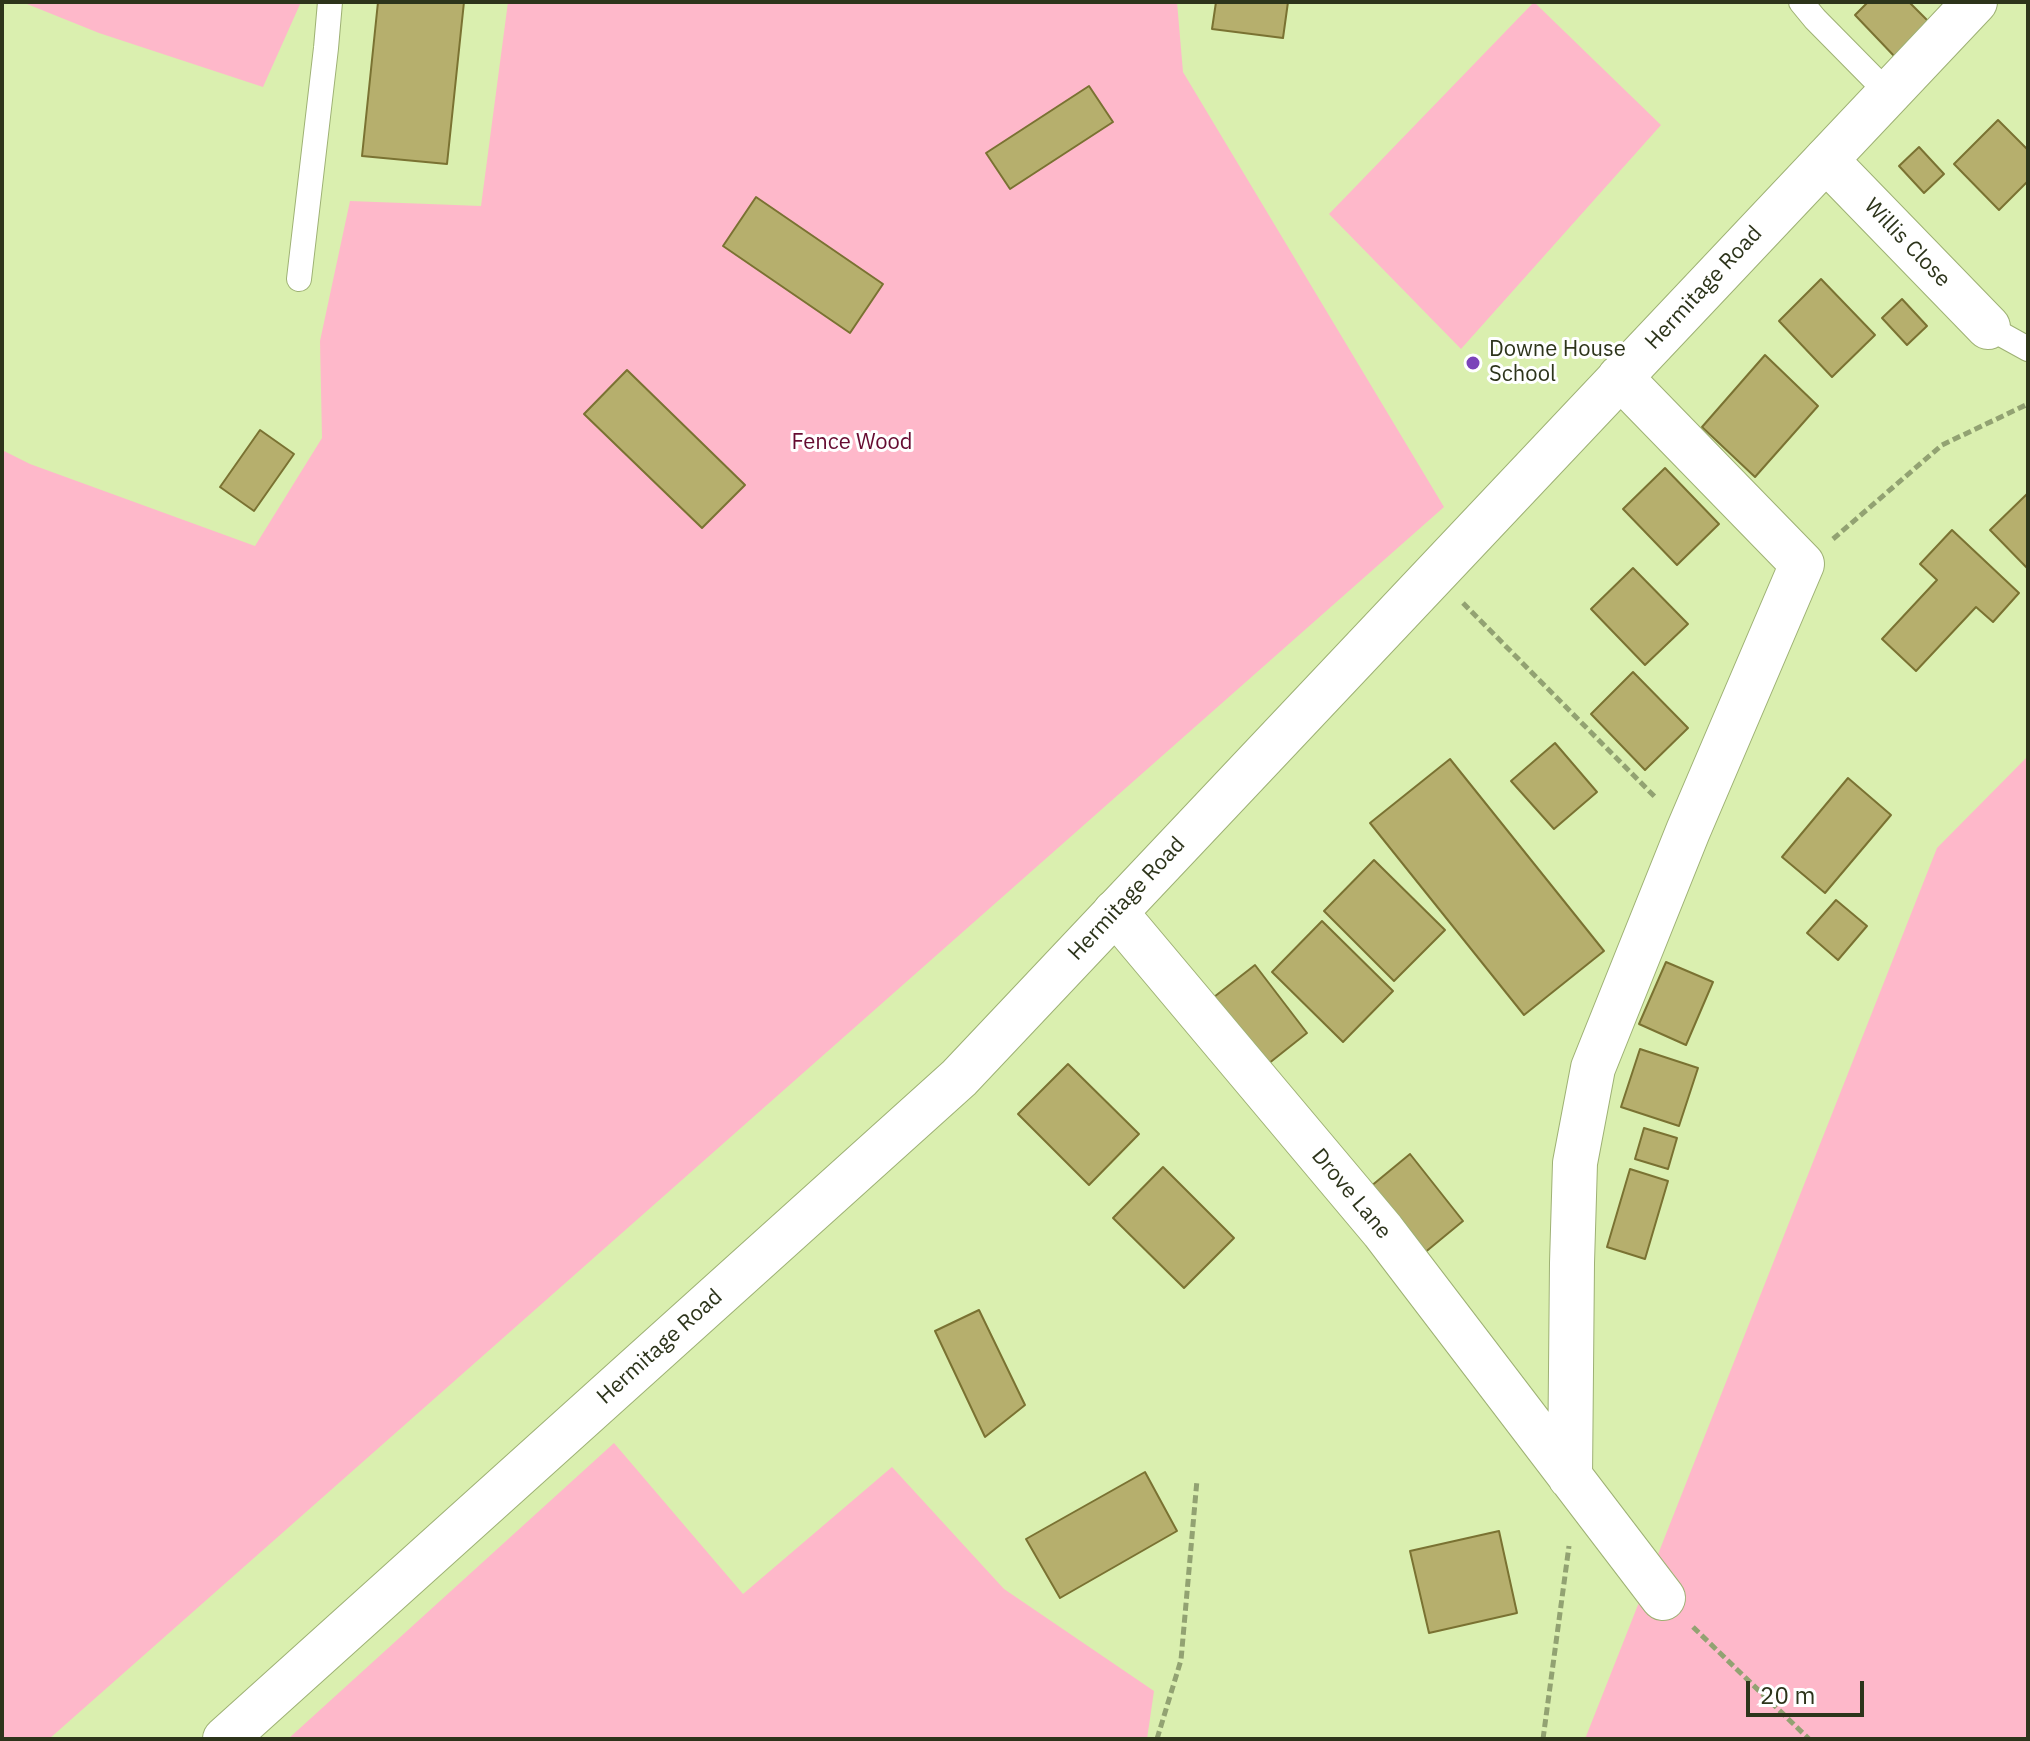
<!DOCTYPE html>
<style>
body{margin:0}
#map{position:relative;width:2030px;height:1741px;overflow:hidden;background:#daefaf;font-family:"IBM Plex Sans",sans-serif}
canvas{display:block}
.frame{position:absolute;inset:0;border:4px solid #2d341b;pointer-events:none}
.scale{position:absolute;left:1746px;top:1681px;width:118px;height:36px;box-sizing:border-box;border:4px solid #2d341b;border-top:0;padding-left:10px;font-size:24px;line-height:28px;white-space:nowrap;color:#2d341b;-webkit-text-stroke:6px #fff;paint-order:stroke}
</style>
<div id="map">
<canvas width="2030" height="1741"></canvas>
<div class="frame"></div>
<div class="scale">20 m</div>
</div>
<script>
const c = document.querySelector('canvas').getContext('2d');
c.lineJoin = 'round';
function fill(path, color) { c.fillStyle = color; c.fill(path, 'evenodd'); }
function trace(path, color, width, dash) { c.strokeStyle = color; c.lineWidth = width; c.lineCap = dash ? 'butt' : 'round'; c.setLineDash(dash || []); c.stroke(path); }
function drawText(font, color, halo, rows, align = 'center') {
  c.font = font + ' "IBM Plex Sans",sans-serif'; c.lineWidth = 6; c.setLineDash([]); c.textBaseline = 'middle'; c.strokeStyle = halo; c.fillStyle = color; for (const [text, x, y, turn = 0] of rows) {
    c.save(); c.translate(x, y); c.rotate((+turn || 0) * Math.PI / 180); c.textAlign = isNaN(turn) ? turn : align; if (halo) c.strokeText(text, 0, 0); c.fillText(text, 0, 0); c.restore();
  }
}
fill(new Path2D(`
 M22,2H301L263,87L99,33Z
 M508,2H1177L1183,72L1444,507L49,1739H2V450L30,464L255,546L322,438L320,341L350,201L481,206Z
 M1534,2L1661,125L1461,349L1329,214Z
 M2028,756V1739H1585L1937,848Z
 M614,1443L743,1594L892,1467L1004,1589L1154,1691L1147,1739H288Z`), '#feb8ca');
const building = new Path2D(`
 M378,2H464L447,164L362,156Z
 M1216,2H1288L1283,38L1212,29Z
 M1868,2H1909L1931,24L1896,58L1855,15Z
 M1089,86L1113,122L1010,189L986,153Z
 M1998,120L2028,150V181L1999,210L1954,164Z
 M1919,147L1944,174L1924,193L1899,166Z
 M756,197L883,284L850,333L723,246Z
 M1821,279L1875,335L1832,377L1779,321Z
 M1902,299L1927,326L1907,345L1882,318Z
 M1765,355L1818,406L1755,477L1702,427Z
 M627,370L745,485L702,528L584,414Z
 M260,430L294,454L254,511L220,487Z
 M1665,468L1719,524L1677,565L1623,509Z
 M2028,493V569L1990,530Z
 M1952,530L2019,593L1993,622L1976,607L1916,671L1882,639L1937,580L1920,564Z
 M1633,568L1688,624L1645,665L1591,609Z
 M1633,672L1688,728L1645,770L1591,714Z
 M1555,743L1597,792L1554,829L1511,781Z
 M1450,759L1604,951L1524,1015L1370,823Z
 M1848,778L1891,815L1825,893L1782,857Z
 M1374,860L1445,930L1394,981L1324,911Z
 M1836,900L1867,926L1838,960L1807,933Z
 M1322,921L1393,991L1343,1042L1272,972Z
 M1666,962L1713,982L1686,1045L1639,1024Z
 M1255,965L1307,1033L1268,1064L1214,997Z
 M1640,1049L1698,1068L1679,1126L1621,1107Z
 M1068,1064L1139,1134L1089,1185L1018,1114Z
 M1644,1128L1677,1138L1668,1169L1635,1159Z
 M1410,1154L1463,1221L1423,1254L1370,1187Z
 M1163,1167L1234,1238L1184,1288L1113,1218Z
 M1630,1169L1668,1181L1645,1259L1607,1247Z
 M979,1310L1025,1405L985,1437L935,1331Z
 M1145,1472L1177,1531L1060,1598L1026,1539Z
 M1499,1531L1517,1613L1429,1633L1410,1551Z`);
fill(building, '#b6af6d');
trace(building, '#7a7232', 2);
const service = new Path2D(`
 M1801,2L1815,19L1888,93
 M299,279L326,48L330,2
 M1988,327L2028,349`);
const minor = new Path2D(`
 M1826,160L1988,327
 M1115,912L1383,1231L1663,1598
 M1570,1477L1572,1263L1575,1163L1593,1068L1688,831L1802,564L1620,377`);
const tertiary = new Path2D(`
 M225,1739L959,1078L1975,2`);
trace(service, '#9eb174', 26);
trace(minor, '#9eb174', 46);
trace(tertiary, '#9eb174', 46);
trace(new Path2D(`
 M1833,539L1942,445L2028,404
 M1463,603L1656,798
 M1693,1627L1809,1739
 M1157,1739L1181,1660L1197,1480
 M1543,1739L1569,1546`), '#92a272', 5, [8, 4]);
trace(service, '#fff', 24);
trace(minor, '#fff', 44);
trace(tertiary, '#fff', 44);
for (const [x, y, r, color] of [
 [1473,363,8,"#7b43b9"]
]) { const dot = new Path2D(); dot.arc(x, y, r, 0, 2 * Math.PI); c.fillStyle = color; c.fill(dot); trace(dot, '#fff', 3); }
drawText('22px', '#2d341b', '#fff', [
 ["Willis Close",1907,243,46],
 ["Hermitage Road",1704,288,-47],
 ["Hermitage Road",1127,899,-47],
 ["Drove Lane",1351,1194,50],
 ["Hermitage Road",660,1347,-42]
]);
drawText('22px', '#2d341b', '#fff', [
 ["Downe House",1489,350],
 ["School",1489,375]
], 'left');
drawText('22px', '#660b31', '#fff', [
 ["Fence Wood",852,443]
]);
</script>
